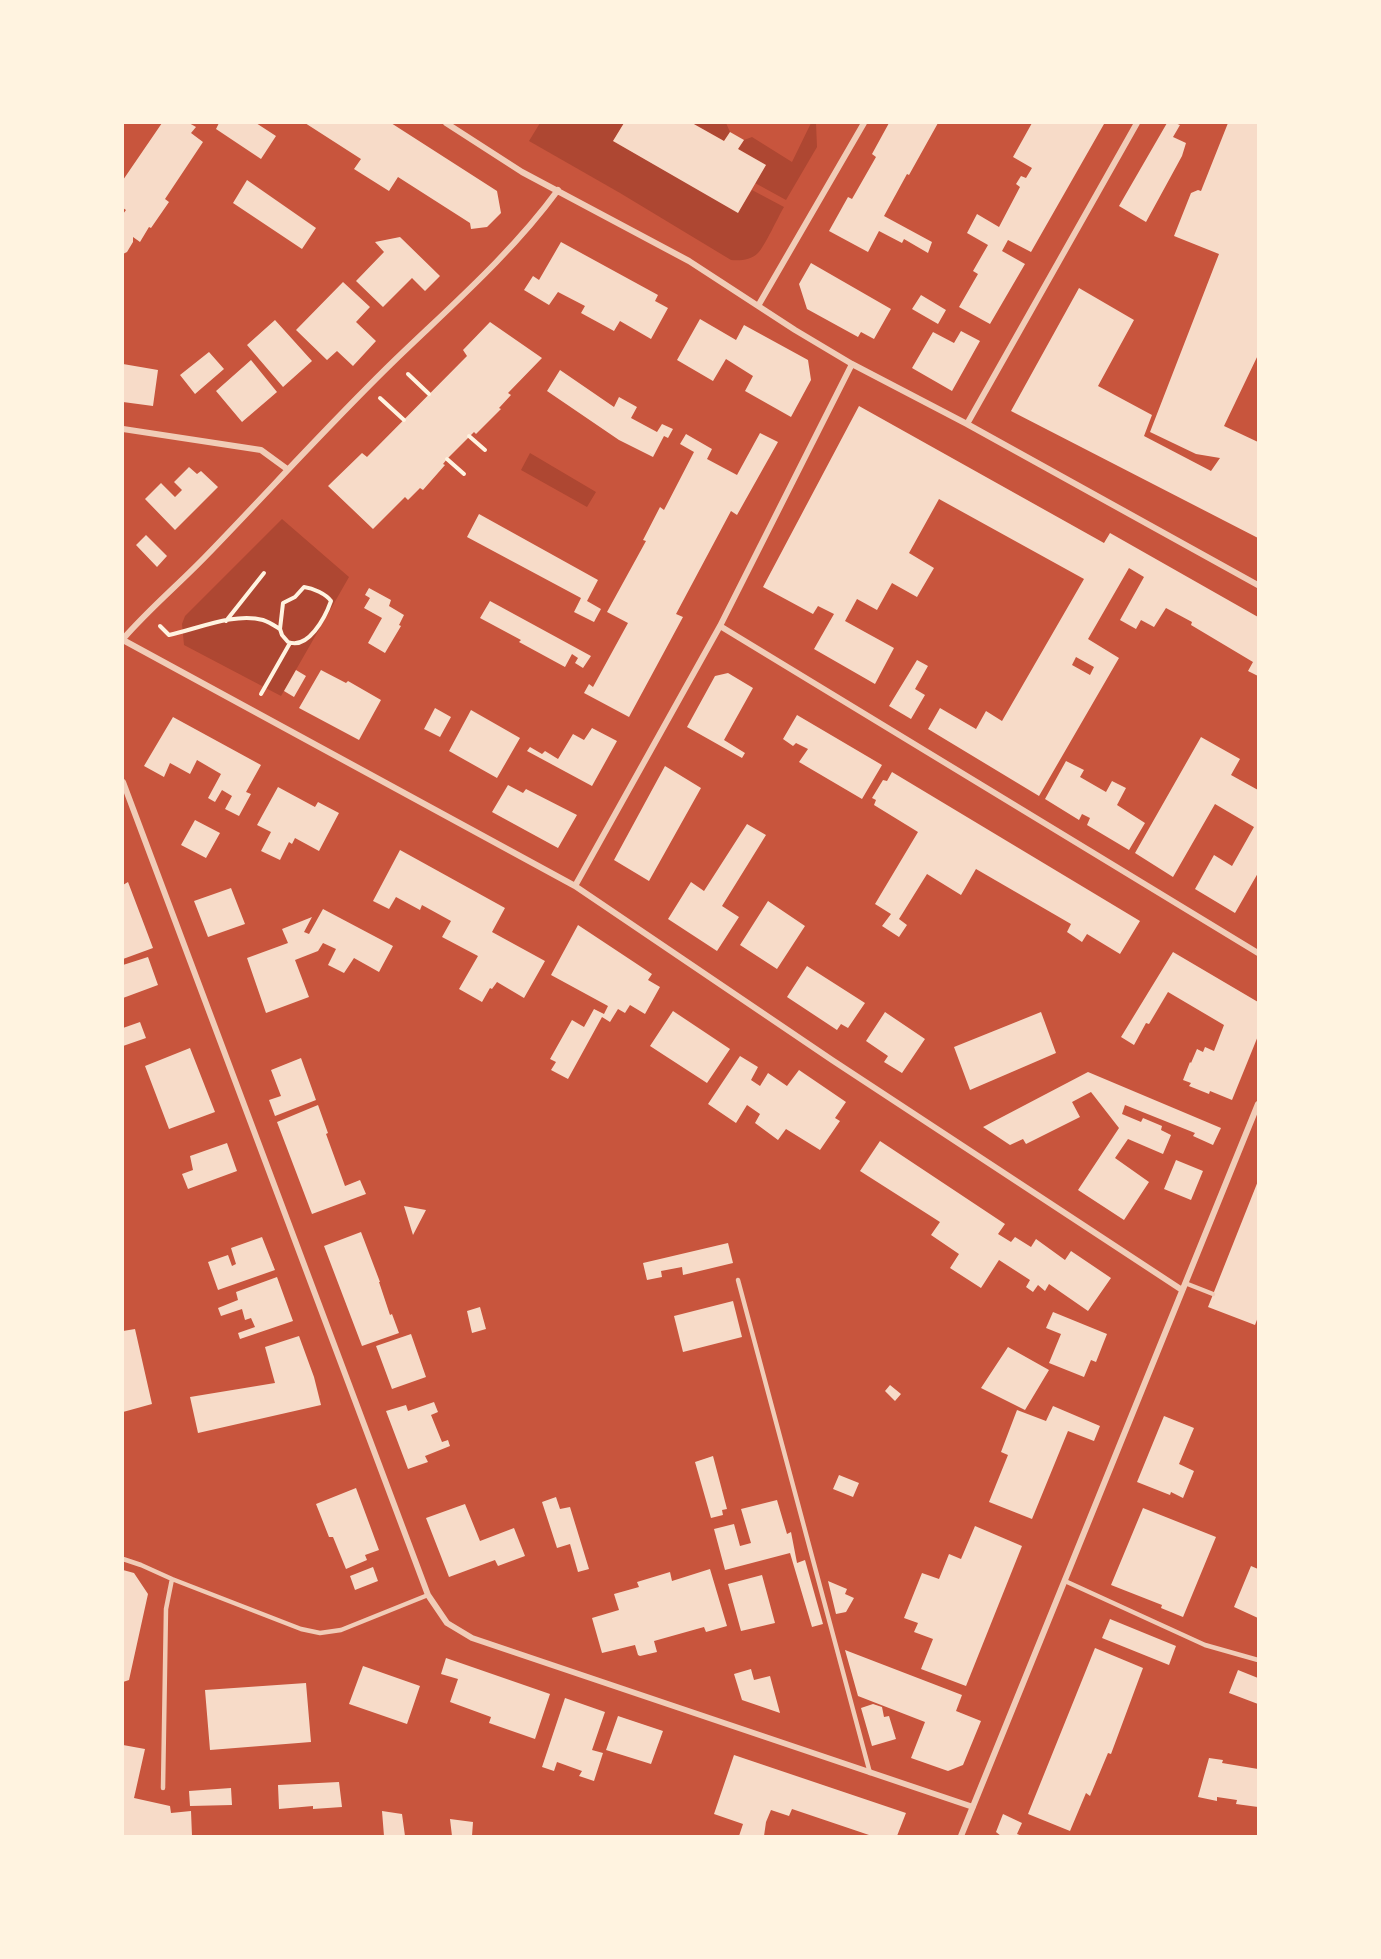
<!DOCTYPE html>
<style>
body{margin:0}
#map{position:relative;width:1381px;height:1959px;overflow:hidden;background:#c8553d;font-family:Signika,sans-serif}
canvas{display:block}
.frame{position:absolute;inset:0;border:124px solid #fff3e0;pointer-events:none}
</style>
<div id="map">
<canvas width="1381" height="1959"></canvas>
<div class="frame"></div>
</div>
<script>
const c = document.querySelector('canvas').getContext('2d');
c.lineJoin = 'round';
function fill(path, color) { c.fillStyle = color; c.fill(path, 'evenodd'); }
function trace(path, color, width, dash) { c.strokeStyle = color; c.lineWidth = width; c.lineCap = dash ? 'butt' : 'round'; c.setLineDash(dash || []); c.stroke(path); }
fill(new Path2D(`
 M540,123H624L613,141L738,212L752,190L784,207C778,217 765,246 758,253C751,260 740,261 731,260L620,193L529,141Z
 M692,123H726L730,132L724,141Z
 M811,123H816L817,147L786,200L755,183L766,165L738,149L744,140L752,137L792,162Z
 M530,453L596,492L587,507L521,470Z
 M282,519L349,577L281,696L184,645L182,624L185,616Z`), '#ae4732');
fill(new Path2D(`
 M162,123H189L196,127L191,133L203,142L165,199L169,202L151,228L149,227L140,242L133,237V242L127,252L123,254V214L126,210L123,208V180Z
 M219,123H256L276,136L261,159L216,129Z
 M305,123H391L497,191L501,213L487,227L471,229L470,223L398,177L389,191L354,169L361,159Z
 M624,123H692L724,141L730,132L744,140L738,149L766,165L738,213L613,141Z
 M889,123H938L909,175L907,174L884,216L932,242L928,253L904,239L902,243L879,231L868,252L829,231L848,197L852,199L876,157L872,154Z
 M1032,123L1104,124L1031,252L1008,240L1002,251L1025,264L990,324L959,307L978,274L973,271L988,245L967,233L977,214L999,227L1020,187L1016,184L1021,176L1026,178L1032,168L1013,157Z
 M1167,123H1175L1180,125L1173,137L1186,143L1182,156L1146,222L1119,206Z
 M1228,123H1258V355L1224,426L1258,442V538L1011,411L1079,288L1134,320L1098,386L1152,415L1144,436L1211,471L1220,458L1196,454L1150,432L1219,254L1174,236L1191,193L1198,190L1201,191Z
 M247,180L316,228L302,249L233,203Z
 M400,237L440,276L425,291L412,278L383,307L356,281L384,252L375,242Z
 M561,242L658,295L655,301L668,308L651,339L620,321L614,331L581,313L585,306L558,292L549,305L524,290L533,276L539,280Z
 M811,263L891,309L874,339L861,332L858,337L807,309L799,284Z
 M343,282L370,307L356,322L376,341L353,366L337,351L327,360L296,330Z
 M921,295L946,310L938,324L912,309Z
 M700,319L736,340L744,325L808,360L811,380L791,417L745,391L753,376L726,359L713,381L677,360Z
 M275,320L312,361L283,387L247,345Z
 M490,322L542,358L508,393L511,395L499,408L501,409L476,434L474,432L447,459L443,464L445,465L423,490L420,488L408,500L405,497L373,529L328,486L362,453L367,457L467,356L463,350Z
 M961,331L980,341L952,391L912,368L933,332L954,343Z
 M209,352L224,369L195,394L180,375Z
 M251,360L277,392L242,422L216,391Z
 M123,364L158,370L153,406L123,402Z
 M560,370L614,407L619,397L637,407L631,418L657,432L662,424L673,429L668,438L664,436L653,457L619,440L547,391Z
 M859,406L1104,543L1110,533L1258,617V676L1248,671L1253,662L1191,625L1192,622L1166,608L1154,627L1141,620L1136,629L1120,620L1144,577L1129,568L1088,639L1119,658L1039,796L928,729L940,708L976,729L986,711L1002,721L1084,579L939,499L909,553L934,568L917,597L892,583L877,610L857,599L845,621L894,648L875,684L814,649L834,614L818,606L813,614L763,587ZM1076,657L1094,667L1090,675L1072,665Z
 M760,433L778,442L737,515L731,511L676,614L683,617L629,717L584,693L589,684L593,687L628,623L607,612L646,541L643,540L660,507L664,510L694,452L680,444L686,434L712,449L707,459L737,475Z
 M189,467L197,474L201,471L218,487L175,530L145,499L161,483L175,497L182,490L174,482Z
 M479,514L598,580L587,601L601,609L594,622L574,612L581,598L467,537Z
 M146,535L167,556L157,567L136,545Z
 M369,588L391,600L389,606L404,615L399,625L401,626L385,653L368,643L382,618L364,608L370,598L365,595Z
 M490,601L591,656L583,668L575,663L578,658L572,654L565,667L519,642L521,640L480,618Z
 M917,660L928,666L915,689L925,695L911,719L889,706Z
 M296,670L306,676L294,697L284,691Z
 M321,670L346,683L348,681L381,700L359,740L299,708Z
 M728,673L753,688L724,740L745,753L742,758L687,727L715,676Z
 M435,708L451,717L440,737L424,729Z
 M471,710L520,738L497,778L449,751Z
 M797,715L882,765L862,799L799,762L808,749L796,743L793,746L783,739Z
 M173,717L261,765L246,792L251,794L239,816L225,809L232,796L222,790L215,802L208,798L221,774L197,760L190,774L170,763L164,777L144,766Z
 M592,728L617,741L592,786L527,751L530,747L542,754L545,751L558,759L573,734L584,740Z
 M1201,737L1240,759L1231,775L1258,790V873L1235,913L1195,889L1214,855L1232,866L1254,827L1215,804L1173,877L1135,853Z
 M1066,761L1084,770L1080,777L1106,792L1112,781L1126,788L1117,805L1145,823L1129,850L1087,825L1090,818L1082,814L1079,820L1045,799Z
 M665,766L701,788L649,881L614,860Z
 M892,772L1140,921L1120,954L1087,934L1082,942L1067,932L1071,924L976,869L961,895L927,874L899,919L907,925L899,937L882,926L891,914L875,904L918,832L874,805L876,800L872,798L883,780L887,781Z
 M508,785L523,793L526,789L577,815L558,848L492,812Z
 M278,787L315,807L318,802L339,813L319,851L295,838L292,844L289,842L280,860L261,851L271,832L257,825Z
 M195,820L220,833L206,858L181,845Z
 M747,824L766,835L722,906L739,917L717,951L668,919L691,882L704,891Z
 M400,850L505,908L492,932L545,961L524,998L497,982L492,989L490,988L482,1002L459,989L478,956L442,937L451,921L422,905L420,910L396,897L389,909L373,901Z
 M128,882L153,948L123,959V885Z
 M231,888L245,924L208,937L194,901Z
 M768,901L805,926L777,969L740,945Z
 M323,909L393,946L379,972L354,958L344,973L328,965L336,949L323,943L318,951L295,960L309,997L266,1013L247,958L288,943L282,929L312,917L304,932L309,934Z
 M578,925L652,974L648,980L660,987L645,1014L630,1005L625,1013L618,1009L610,1022L602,1017L568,1079L551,1070L556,1062L550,1059L572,1020L584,1027L594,1009L604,1014L608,1006L551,975Z
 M1173,952L1258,1002V1036L1232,1100L1210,1091L1209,1094L1189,1086L1191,1083L1183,1080L1190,1062L1191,1063L1197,1049L1203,1052L1205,1047L1214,1051L1224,1025L1168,992L1149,1024L1146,1023L1134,1045L1121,1037Z
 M148,957L158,985L123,998V965Z
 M807,966L865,1003L848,1028L841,1024L837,1030L787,997Z
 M673,1011L730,1049L707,1083L650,1046Z
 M885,1012L925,1039L902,1073L884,1062L888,1056L866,1041Z
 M1041,1012L1056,1053L970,1090L954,1047Z
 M140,1022L146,1038L123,1046V1028Z
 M190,1048L215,1112L169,1129L145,1066Z
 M740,1056L758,1067L751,1080L760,1086L768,1073L787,1086L799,1070L846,1102L835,1118L840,1121L820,1150L786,1129L778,1140L755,1123L760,1114L747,1105L736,1123L708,1104Z
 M301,1058L316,1100L275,1116L269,1100L281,1096L271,1070Z
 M1088,1072L1221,1128L1213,1145L1193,1136L1195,1133L1125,1105L1122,1114L1141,1122L1143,1118L1162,1126L1161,1130L1171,1135L1163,1154L1128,1139L1115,1158L1149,1182L1124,1220L1078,1190L1119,1128L1091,1092L1072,1102L1080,1117L1026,1144L1023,1139L1010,1145L983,1127Z
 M318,1105L328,1133L326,1134L345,1186L360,1180L366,1194L312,1214L277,1122Z
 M880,1141L1005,1224L998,1234L1011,1242L1015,1237L1031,1247L1036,1239L1065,1260L1071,1251L1111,1278L1088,1311L1049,1284L1045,1291L1038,1285L1033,1292L1026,1287L1030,1280L999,1260L981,1288L950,1268L959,1254L931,1235L940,1222L860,1171Z
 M227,1143L237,1171L188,1189L182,1174L193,1170L190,1156Z
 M1176,1160L1203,1171L1191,1200L1164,1189Z
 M1258,1181V1317L1255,1325L1208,1307Z
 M404,1206L426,1210L413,1235Z
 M361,1232L380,1282H379L390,1315L392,1314L399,1333L362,1346L324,1246Z
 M262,1237L275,1270L218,1290L208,1262L228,1255L232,1266L236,1264L231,1248Z
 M728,1243L733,1263L683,1275L682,1267L661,1271L662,1277L647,1280L643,1263Z
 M277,1277L293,1321L240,1339L238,1333L255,1327L251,1318L245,1320L242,1309L221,1316L218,1308L238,1300L236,1292Z
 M733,1301L742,1337L683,1352L674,1316Z
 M480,1307L486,1329L472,1333L467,1311Z
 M1053,1312L1107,1334L1096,1362L1091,1360L1084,1377L1049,1363L1061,1334L1046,1328Z
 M135,1329L152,1404L123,1412V1331Z
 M411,1334L426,1377L392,1389L376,1346Z
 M299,1336L314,1377L321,1405L198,1433L190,1397L275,1383L265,1347Z
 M1008,1347L1049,1370L1025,1410L981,1388Z
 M890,1385L901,1394L895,1401L885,1391Z
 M434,1402L438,1412L431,1415L442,1442L448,1440L450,1446L425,1456L428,1462L408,1469L386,1411L406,1405L408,1411Z
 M1053,1406L1100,1426L1094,1441L1068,1431L1032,1519L989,1502L1008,1455L1001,1452L1017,1410L1046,1421Z
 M1164,1416L1194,1428L1179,1464L1194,1471L1183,1498L1171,1492L1170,1495L1137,1482Z
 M713,1456L727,1509L722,1510L723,1515L711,1518L695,1462Z
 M839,1475L859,1483L853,1497L833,1489Z
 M356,1488L379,1550L365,1555L367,1560L346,1569L333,1537H329L316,1504Z
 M556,1497L560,1509L570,1507L589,1569L578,1572L570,1544L557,1548L542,1502Z
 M777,1500L787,1534L791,1532L797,1563L805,1560L823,1624L812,1627L790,1553L725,1570L714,1529L734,1524L740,1546L751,1543L741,1509Z
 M465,1504L480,1541L514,1528L525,1556L498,1566L495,1560L449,1577L426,1518Z
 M1143,1508L1216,1537L1183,1617L1161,1608L1162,1605L1111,1585Z
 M975,1526L1022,1546L966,1686L921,1669L933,1639L914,1632L918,1623L904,1618L922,1573L939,1579L949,1554L961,1559Z
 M1251,1566L1258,1569V1618L1234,1607Z
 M373,1567L378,1581L355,1590L350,1576Z
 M710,1569L727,1626L706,1632L704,1627L654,1641L657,1652L640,1656L638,1655L635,1645L602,1653L592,1618L619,1610L614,1594L639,1587L637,1582L670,1572L672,1581Z
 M123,1570L134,1573L148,1594L129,1680L123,1682Z
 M762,1575L775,1623L741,1631L728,1584Z
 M828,1581L847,1589L845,1594L854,1598L846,1612L836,1614Z
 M1110,1619L1176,1646L1169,1665L1102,1638Z
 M1095,1648L1143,1668L1111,1754L1108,1753L1090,1796L1086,1793L1070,1831L1028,1814Z
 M845,1650L962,1695L956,1711L981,1721L963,1765L948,1771L911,1758L925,1722L858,1696Z
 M446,1658L550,1694L535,1739L489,1723L491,1717L450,1702L458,1679L441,1674Z
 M363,1666L420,1686L407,1724L349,1704Z
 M751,1669L754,1680L770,1676L780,1713L742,1700L734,1674Z
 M1238,1670L1258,1678V1704L1229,1693Z
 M306,1683L311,1742L210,1750L205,1690Z
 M565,1698L605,1712L592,1750L603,1753L594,1781L579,1776L582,1771L557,1762L554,1771L542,1767Z
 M873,1704L882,1707L884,1717L889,1716L896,1739L872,1746L861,1708Z
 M618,1716L663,1731L651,1764L606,1750Z
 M123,1745L145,1749L134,1798L170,1806L171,1813L191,1811L192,1836H123Z
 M734,1755L906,1813L897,1836H872L792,1809L789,1816L771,1810L766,1822L764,1836H739L743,1824L714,1814Z
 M1209,1758L1223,1760L1222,1763L1258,1769V1807L1236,1804L1237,1800L1217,1797V1801L1198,1797Z
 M339,1782L342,1807L313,1809V1806L279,1809L278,1785Z
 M231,1788L232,1805L190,1806L189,1791Z
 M382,1811L402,1814L405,1836H384Z
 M1003,1814L1022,1823L1017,1834L1022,1836H1001L996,1832Z
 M450,1819L473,1822L472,1836H452Z`), '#f7dbc8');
trace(new Path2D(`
 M408,374L429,394
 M380,398L404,420
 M469,436L485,450
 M447,459L464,474
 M226,621L264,573
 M160,626L169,635C197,629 235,612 263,620C269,622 275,626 280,629L282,635L288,642C308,650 325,618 331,601C326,594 313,588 304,587L295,597L283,603L280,629
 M261,694L290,643`), '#fff3e0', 4);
trace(new Path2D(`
 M738,1280L870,1773
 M1185,1283L1213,1294
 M123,1559L141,1565L172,1579L166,1609L163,1788
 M172,1579L301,1629L320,1633L341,1630L428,1595
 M1065,1581L1205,1645L1258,1660`), '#f1ccb7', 4.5);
trace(new Path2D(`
 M446,123L522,172L689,261L795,330L852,364L967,424L1258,585
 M758,306L864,123
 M967,424L1137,123
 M123,429L261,450L287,469
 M720,626L1258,953
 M123,639C149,609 179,584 206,556C269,491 330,423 395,360C451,306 512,253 558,190
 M123,640L575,886L832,1060L1182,1290
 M123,782L428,1595L447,1623L472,1638L973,1807
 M575,886L720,626L852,364
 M961,1836L1258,1104`), '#f1ccb7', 6);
</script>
